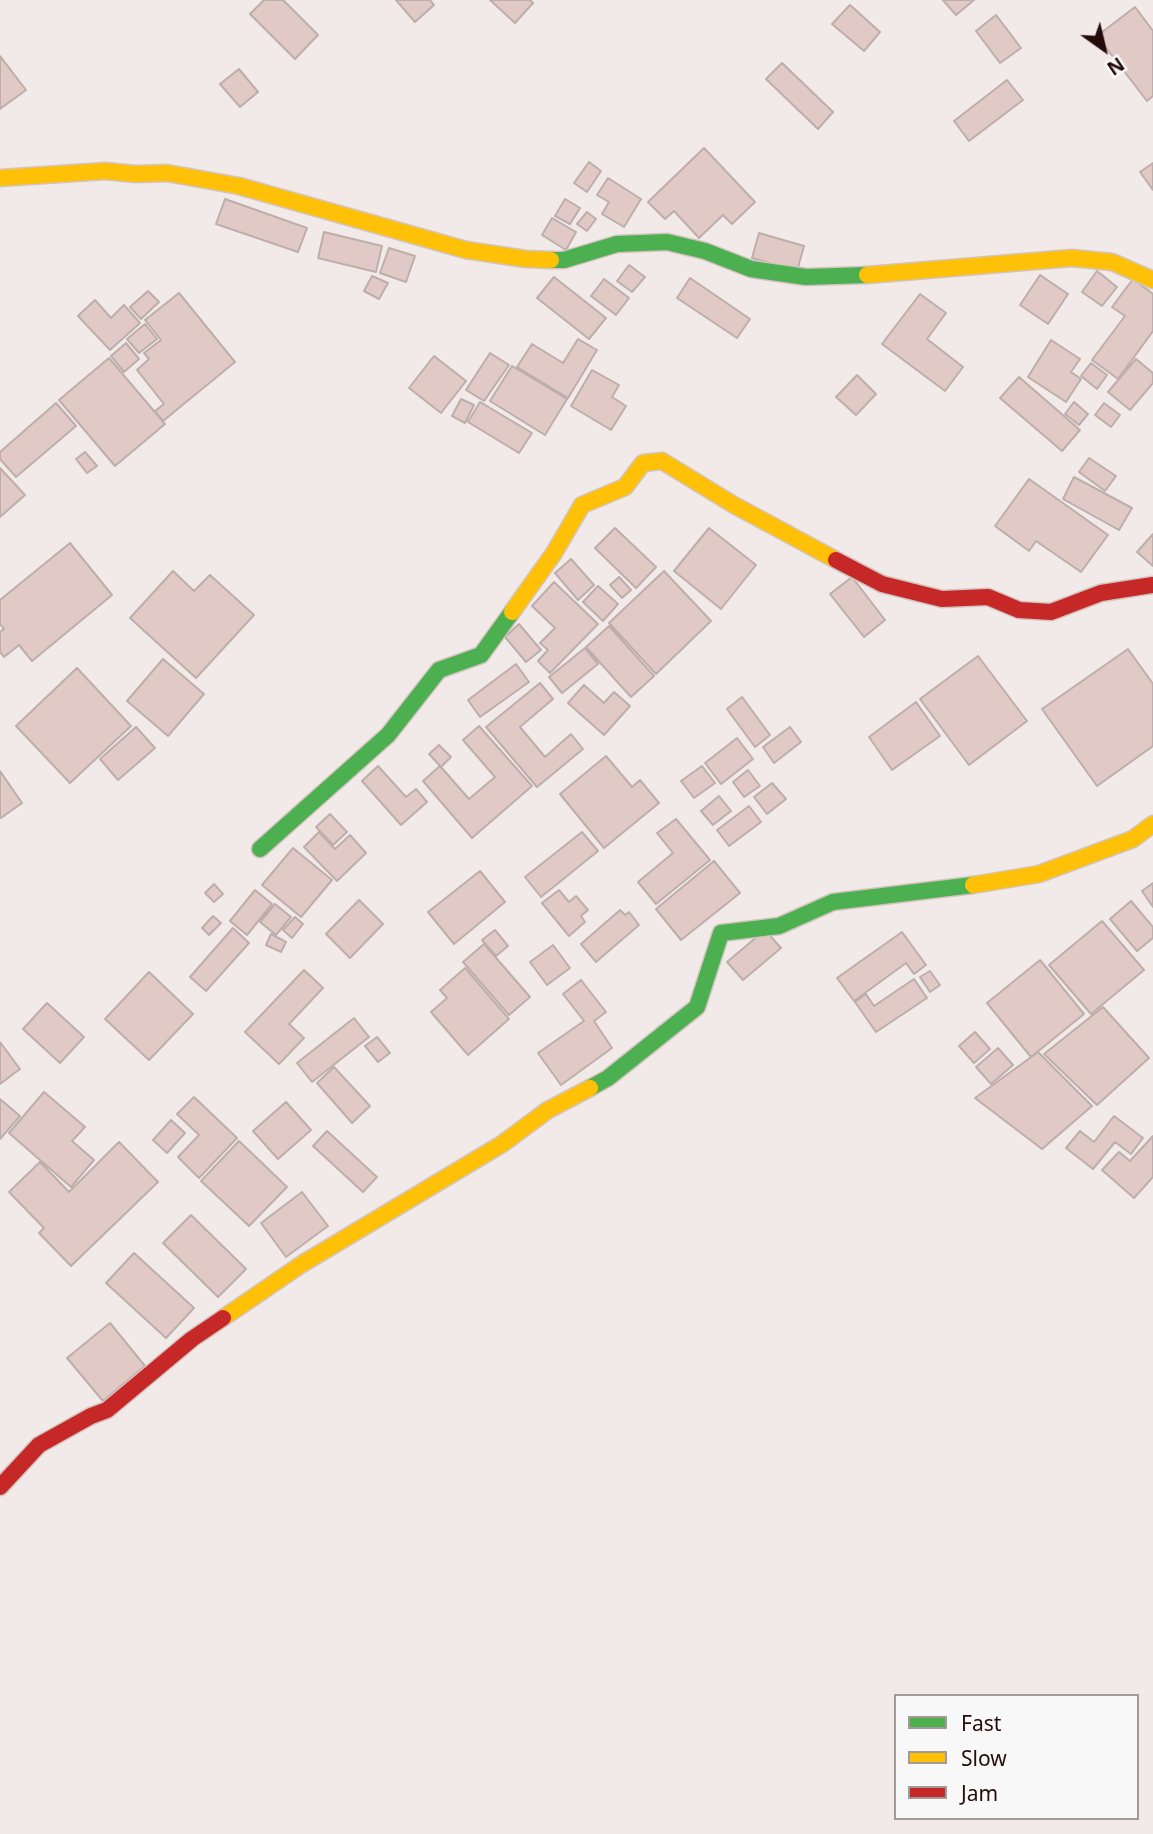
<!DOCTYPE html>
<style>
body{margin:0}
#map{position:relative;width:1153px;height:1834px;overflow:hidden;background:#f1eae8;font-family:"Noto Sans",sans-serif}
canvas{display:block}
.legend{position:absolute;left:894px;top:1694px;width:245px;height:126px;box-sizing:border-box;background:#f8f8f8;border:2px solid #a39a98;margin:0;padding:9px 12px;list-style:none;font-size:21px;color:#230c09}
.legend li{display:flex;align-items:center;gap:14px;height:35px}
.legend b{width:35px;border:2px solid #a39a98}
.north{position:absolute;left:1069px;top:14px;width:70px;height:70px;-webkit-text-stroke:5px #f8f8f8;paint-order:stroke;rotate:146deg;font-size:19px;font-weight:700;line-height:28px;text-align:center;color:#230c09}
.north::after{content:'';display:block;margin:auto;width:24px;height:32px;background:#230c09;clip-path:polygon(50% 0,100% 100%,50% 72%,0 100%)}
</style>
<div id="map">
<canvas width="1153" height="1834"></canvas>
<ul class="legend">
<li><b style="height:9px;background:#4caf50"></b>Fast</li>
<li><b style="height:9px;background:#ffc107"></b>Slow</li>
<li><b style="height:9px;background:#c62828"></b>Jam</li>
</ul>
<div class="north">N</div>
</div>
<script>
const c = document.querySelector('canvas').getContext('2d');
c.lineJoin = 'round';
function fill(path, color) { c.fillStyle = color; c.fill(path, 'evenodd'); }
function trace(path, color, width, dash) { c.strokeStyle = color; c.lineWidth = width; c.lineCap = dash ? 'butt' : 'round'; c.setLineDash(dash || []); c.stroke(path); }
const building = new Path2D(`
 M264,0H283L318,35L295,59L250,14Z
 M396,0H430L434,5L415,22Z
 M490,0H530L533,3L515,23Z
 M943,0H974L956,15Z
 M850,5L880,32L864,51L832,24Z
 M1135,7L1153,31V96L1147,101L1097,36Z
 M996,15L1021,48L1000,63L976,31Z
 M0,56L26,90L0,109Z
 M782,63L833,112L818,129L766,79Z
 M239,69L258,92L240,107L220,84Z
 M1007,80L1023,100L969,141L954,121Z
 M704,148L755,202L732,224L723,215L699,238L674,211L665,219L648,202Z
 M589,162L601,171L587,192L574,183Z
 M1153,163V190L1140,172Z
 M608,178L641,199L624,227L602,214L609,202L597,195Z
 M225,199L307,228L298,252L216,224Z
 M565,199L580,208L570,224L555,216Z
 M587,212L596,219L587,231L577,224Z
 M552,218L576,232L566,250L542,235Z
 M324,232L382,246L376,272L318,258Z
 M759,233L804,246L797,271L752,258Z
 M389,248L415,256L406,282L380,273Z
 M629,265L645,277L632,292L617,281Z
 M1097,271L1117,287L1102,306L1082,292Z
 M1040,275L1068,294L1048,324L1020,305Z
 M372,276L388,283L379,299L364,291Z
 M554,277L606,318L589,339L537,298Z
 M690,278L750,319L737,338L677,298Z
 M604,279L629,298L616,315L591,296Z
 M1133,279L1153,294V331L1118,379L1092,360L1125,316L1112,307Z
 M148,291L159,302L141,319L130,307Z
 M179,293L235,362L163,421L155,411L164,404L137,370L149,359L144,353L161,340L145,320Z
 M920,294L946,313L927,339L963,367L945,391L882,344Z
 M95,300L111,318L124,305L140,323L110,350L78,316Z
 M145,324L157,339L139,353L127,339Z
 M578,339L597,350L568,398L517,367L532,344L563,363Z
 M1051,340L1080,359L1071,372L1081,379L1066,402L1028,377Z
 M126,343L139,359L124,372L111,356Z
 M490,353L509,365L484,401L466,390Z
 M434,356L466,381L441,413L409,388Z
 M109,358L165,424L115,466L59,400Z
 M1136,359L1153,373V383L1130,410L1108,392Z
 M1091,363L1107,375L1097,389L1081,376Z
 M512,366L567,399L545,435L490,401Z
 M592,370L619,385L612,397L626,406L611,430L571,406Z
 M857,375L876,394L856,415L836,397Z
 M1019,377L1080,430L1062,451L1000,398Z
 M461,399L474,405L465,423L452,416Z
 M480,402L532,433L519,453L468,422Z
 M1074,402L1088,414L1079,425L1065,414Z
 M56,403L76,426L16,477L0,459V452Z
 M1104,403L1120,415L1111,427L1095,415Z
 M85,452L97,466L87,473L76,459Z
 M1089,458L1116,476L1105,491L1079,472Z
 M0,468L25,495L0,517Z
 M1074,477L1132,508L1119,530L1063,499Z
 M1029,479L1108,535L1081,572L1036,541L1029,551L995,526Z
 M615,528L656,567L636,588L595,548Z
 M709,528L756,565L721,609L674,571Z
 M1153,534V566L1137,552Z
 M70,543L112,595L32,661L19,645L4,657L0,652V632L4,629L0,624V600Z
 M571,559L594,585L578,600L555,573Z
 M173,571L194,591L210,575L254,615L196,678L130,618Z
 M664,571L711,621L656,674L609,623Z
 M619,577L631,590L622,598L610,585Z
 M852,577L885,620L864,637L830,594Z
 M554,582L598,624L550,673L538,661L548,650L540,643L555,628L532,606Z
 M598,586L618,604L603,621L583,602Z
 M519,624L541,650L526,662L505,637Z
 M609,626L654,676L631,697L586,647Z
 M585,648L598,664L562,693L549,677Z
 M1128,649L1153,684V746L1097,786L1042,709Z
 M978,656L1027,721L969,765L920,699Z
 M163,659L204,694L168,736L127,701Z
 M516,664L529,682L480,717L468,700Z
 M77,668L131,726L70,783L16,726Z
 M540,683L553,699L520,727L545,757L571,734L583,749L537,787L486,727Z
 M584,685L604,703L614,692L630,706L604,735L568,703Z
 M742,697L770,735L755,747L727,709Z
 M916,702L940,736L892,770L869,737Z
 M479,726L532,786L472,838L423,781L440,766L469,799L495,777L463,740Z
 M136,727L155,748L118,780L100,759Z
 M790,727L801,742L774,763L763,747Z
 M737,738L753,759L721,784L705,763Z
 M439,745L451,757L441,767L429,754Z
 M606,756L632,787L640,780L659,803L604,848L560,794Z
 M378,766L406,797L416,789L427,802L401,825L362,781Z
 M702,766L715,783L694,798L681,781Z
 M748,770L760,786L744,797L733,782Z
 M0,771L22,803L1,818L0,817Z
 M772,783L786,799L767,814L754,797Z
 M719,796L731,811L713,825L701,811Z
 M749,806L761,822L729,846L717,830Z
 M330,814L347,832L333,845L316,827Z
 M676,819L710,860L656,904L638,882L673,853L657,833Z
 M319,832L335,849L350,835L366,853L337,881L304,847Z
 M582,832L598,851L541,897L525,877Z
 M293,848L332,880L301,917L262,885Z
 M714,861L740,893L681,940L656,909Z
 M480,871L505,902L454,944L428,912Z
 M1153,883V907L1142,891Z
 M214,884L223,894L214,902L205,893Z
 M255,890L272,904L247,935L230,921Z
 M559,890L569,902L576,896L588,910L581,916L585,922L569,936L542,903Z
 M359,900L383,924L350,958L326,934Z
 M1131,901L1153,927V938L1137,951L1110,919Z
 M275,904L291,917L276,935L260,922Z
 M620,910L625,915L629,912L639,925L596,962L581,944Z
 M213,916L221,923L209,935L202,928Z
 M295,917L303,924L292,938L283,930Z
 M1102,921L1144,970L1091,1014L1049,965Z
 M233,928L249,943L206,991L190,977Z
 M495,930L508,946L496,956L482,940Z
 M765,930L781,948L743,980L727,962Z
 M902,932L926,965L914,974L906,963L854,1001L837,978Z
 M271,934L286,942L281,952L266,945Z
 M484,944L530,997L509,1015L463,962Z
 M553,945L570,968L547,985L530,962Z
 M1040,960L1084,1014L1031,1057L987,1003Z
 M465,968L509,1019L468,1055L431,1012L447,998L440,990Z
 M304,970L323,988L289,1024L304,1038L279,1064L245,1032Z
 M930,971L940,985L930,992L920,977Z
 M149,972L193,1014L149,1060L105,1019Z
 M914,979L927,998L876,1032L855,1002L866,994L874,1006Z
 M581,980L606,1012L594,1021L612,1048L561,1085L538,1053L584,1021L563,994Z
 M47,1003L84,1037L60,1063L23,1029Z
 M1103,1007L1149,1058L1097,1105L1044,1054Z
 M354,1018L369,1037L312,1082L297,1063Z
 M975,1032L990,1049L974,1063L959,1046Z
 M377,1037L390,1053L378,1062L365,1046Z
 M0,1042L20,1069L0,1084Z
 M998,1048L1013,1065L991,1084L976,1067Z
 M1038,1052L1092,1106L1042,1149L975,1098Z
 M334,1067L370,1106L352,1123L317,1083Z
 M44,1092L85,1127L72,1141L94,1160L71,1187L9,1133Z
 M194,1097L237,1138L199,1178L178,1157L199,1135L177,1114Z
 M0,1099L20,1116L0,1139Z
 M286,1102L311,1130L278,1159L253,1131Z
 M1114,1116L1143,1138L1131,1154L1115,1142L1093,1169L1066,1148L1080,1131L1094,1142Z
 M171,1120L185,1133L167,1153L153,1140Z
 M327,1131L377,1177L363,1192L313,1146Z
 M1153,1136V1177L1134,1198L1102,1170L1119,1152L1130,1161Z
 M239,1141L287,1187L249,1226L201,1181Z
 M119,1142L158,1182L71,1266L39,1233L44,1228L9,1192L40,1162L69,1192Z
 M302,1192L328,1226L286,1257L261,1223Z
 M191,1215L246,1269L218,1297L163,1243Z
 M134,1253L194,1308L166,1338L106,1283Z
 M110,1323L145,1366L103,1401L67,1358Z`);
fill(building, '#e1cac6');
trace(building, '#bdaeab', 2);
const fast = new Path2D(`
 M551,260H564L617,244L667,242L705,251L751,269L806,277L867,275
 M260,849L388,735L439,670L481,655L512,612
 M590,1088L608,1078L697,1007L721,933L779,926L833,902L973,885`);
const slow = new Path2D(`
 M0,178L105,171L135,174L167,173L239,186L466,250L526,259L551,260
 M867,275L1072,258L1112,262L1153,280
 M512,612L554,553L582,505L625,487L643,463L662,461L734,505L836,560
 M973,885L1039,874L1133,839L1153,824
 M223,1318L302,1264L502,1144L548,1110L590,1088`);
const jam = new Path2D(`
 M836,560L882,584L942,599L988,597L1019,610L1051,612L1101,593L1153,585
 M0,1487L39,1445L91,1416L107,1410L192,1339L223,1318`);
trace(fast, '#d4c4c0', 19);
trace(slow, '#d4c4c0', 19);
trace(jam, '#d4c4c0', 19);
trace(fast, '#4caf50', 16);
trace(slow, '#ffc107', 16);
trace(jam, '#c62828', 16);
</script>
